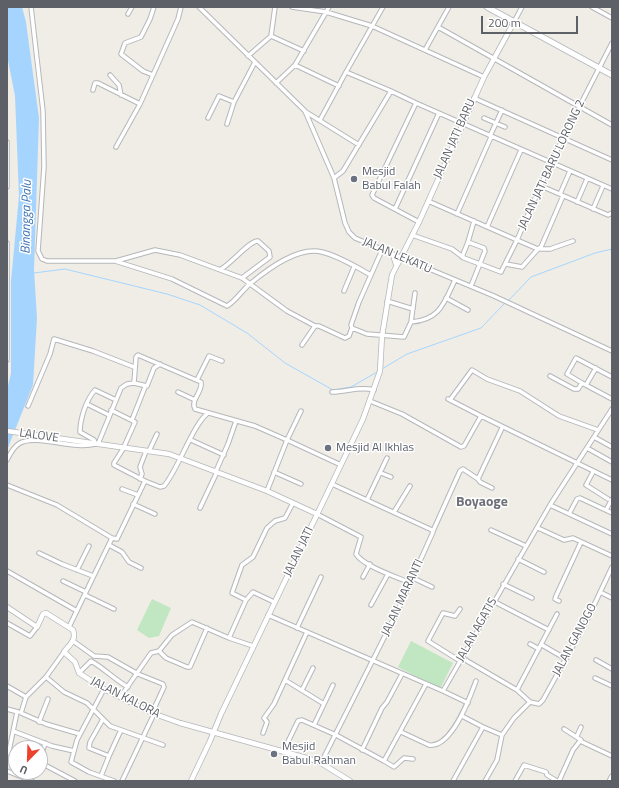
<!DOCTYPE html>
<style>
body{margin:0}
#map{position:relative;width:619px;height:788px;overflow:hidden;background:#efede5;font-family:"Titillium Web",sans-serif}
canvas{display:block}
.frame{position:absolute;inset:0;border:8px solid #5d6066;pointer-events:none}
.north{position:absolute;left:8px;top:740px;width:40px;height:40px;box-sizing:border-box;background:#fff;border:1px solid #bebfc2;border-radius:50%;rotate:203deg;font-size:11px;font-weight:700;line-height:16px;text-align:center;color:#5d6066}
.north::after{content:'';display:block;margin:auto;width:14px;height:18px;background:#ec432f;clip-path:polygon(50% 0,100% 100%,50% 72%,0 100%)}
.scale{position:absolute;left:481px;top:16px;width:97px;height:18px;box-sizing:border-box;border:2px solid #5d6066;border-top:0;padding-left:5px;font-size:12px;line-height:14px;white-space:nowrap;color:#5d6066;-webkit-text-stroke:3px #fff;paint-order:stroke}
</style>
<div id="map">
<canvas width="619" height="788"></canvas>
<div class="frame"></div>
<div class="north">U</div>
<div class="scale">200 m</div>
</div>
<script>
const c = document.querySelector('canvas').getContext('2d');
c.lineJoin = 'round';
function fill(path, color) { c.fillStyle = color; c.fill(path, 'evenodd'); }
function trace(path, color, width, dash) { c.strokeStyle = color; c.lineWidth = width; c.lineCap = dash ? 'butt' : 'round'; c.setLineDash(dash || []); c.stroke(path); }
function drawText(font, color, halo, rows, align = 'center') {
  c.font = font + ' "Titillium Web",sans-serif'; c.lineWidth = 3; c.setLineDash([]); c.textBaseline = 'middle'; c.strokeStyle = halo; c.fillStyle = color; for (const [text, x, y, turn = 0] of rows) {
    c.save(); c.translate(x, y); c.rotate((+turn || 0) * Math.PI / 180); c.textAlign = isNaN(turn) ? turn : align; if (halo) c.strokeText(text, 0, 0); c.fillText(text, 0, 0); c.restore();
  }
}
fill(new Path2D(`
 M152,599L171,608L159,636L149,638L137,630Z
 M411,641L453,663L440,689L398,667Z`), '#c1e7c2');
fill(new Path2D(`
 M7,7H22L26,22L39,118L34,270L37,318L33,385L7,450V390L11,373V281L19,196L15,96L7,55Z`), '#a5d5ff');
trace(new Path2D(`
 M34,273L65,269L167,294L200,305L247,333L285,363L333,390L351,387L377,372
 M508,301L531,277L595,253L612,249
 M382,369L407,354L481,328L505,303`), '#a5d5ff', 1);
const minor = new Path2D(`
 M31,7L43,111L44,167L38,251L42,259L47,261H115L172,279L227,306C236,301 243,289 251,283C268,269 298,246 322,252C339,256 356,267 371,275
 M154,7L150,19L141,37L125,43L121,54L143,71L153,75L178,19L181,7
 M199,7L305,111L334,178L345,223L349,232L355,238L494,296L612,351
 M292,7L326,12L372,26L484,77
 M592,7L612,18
 M128,14L132,7
 M514,22L522,7
 M438,27L612,125
 M271,36L304,51
 M425,50L449,7
 M248,56L271,36L275,7
 M295,65L339,86
 M110,75L119,85L121,95
 M276,83L295,65L329,7
 M93,90L95,83H98L140,104
 M391,91L416,103L372,195L374,198L419,222
 M474,98L612,160
 M416,103L612,189
 M306,112L359,145
 M208,118L219,96L234,102
 M484,118L505,127
 M320,120L346,72
 M227,124L234,102L255,62
 M490,136L502,110
 M7,142V187
 M116,147L140,104L153,75
 M334,178L343,171L391,91L346,72L383,7
 M541,186L608,215L612,213
 M560,194L570,171
 M428,201L517,240L551,162L612,43
 M577,202L587,179
 M395,209L439,113
 M593,209L603,186
 M457,214L491,137
 M487,227L521,150
 M412,235L452,249L464,258L501,272L517,240L538,249L541,247L563,196
 M7,243V360
 M382,250L359,302L351,325L352,328L367,334L404,337L411,322C440,320 444,303 455,280
 M462,257L468,242
 M116,261L155,250L180,255L242,278L287,311L315,326H319L345,338L349,336L352,328
 M506,264L522,267L538,249H550L573,241
 M221,269C231,264 250,240 258,241L269,251L270,257L242,278
 M471,286L485,251L484,248L468,242L474,221
 M344,291L354,267
 M446,298L468,310
 M387,301L413,309
 M411,322L415,293
 M302,345L315,326
 M550,376L574,389H578L582,383L567,374L576,358L612,377
 M197,380L209,356L222,361
 M134,383L147,386L154,368L160,364
 M582,383L612,399
 M586,385L596,368
 M178,392L195,400
 M332,392C347,392 359,386 374,390
 M448,399L481,416
 M450,400L472,370L487,379L520,391L559,416L598,430
 M370,401L402,414L461,447L464,446L481,416L612,480
 M87,404L109,415
 M28,406L50,354L54,339L93,351L134,367
 M132,420L145,387
 M594,437L612,447
 M191,440L224,455
 M98,444L121,388L127,384L134,383L136,357L138,355L201,382C203,392 190,400 195,409L255,426L287,440L301,411
 M587,448L612,462
 M149,451L157,434
 M7,460C10,454 13,447 20,443C36,434 74,450 95,444L94,440L80,432C80,419 86,400 95,390L116,400
 M216,471L228,444L236,421
 M274,472L301,484
 M593,472L586,485L608,499
 M381,473L391,477
 M140,479L142,474L140,467L146,451
 M145,481L160,487L164,486C178,470 193,424 208,413
 M7,485L57,505L112,538
 M492,488L480,482L478,479L502,428
 M122,489L138,495
 M267,491L287,440L341,465
 M367,500L387,458
 M133,504L155,514
 M550,505L612,534
 M200,508L217,472
 M606,510L612,499
 M394,512L410,486
 M317,514L361,537L356,554C363,566 397,577 410,583
 M569,514L577,499L580,498L612,513
 M538,528L564,540L573,538L612,556
 M491,530L526,546
 M433,531L460,471L463,469L478,479
 M109,545L122,552L129,562L141,568
 M39,553L62,564L93,576
 M518,559L544,572
 M77,570L89,546
 M7,571L77,611
 M363,577L370,564
 M413,578L432,587
 M63,581L86,592
 M503,584L532,598
 M600,592L612,598
 M85,595L114,609
 M246,600L253,592L274,602
 M493,601L549,630
 M559,601L555,599L556,596L581,542
 M371,605L388,574
 M460,609L455,616L443,613L428,641L460,661
 M268,615L443,691L550,505L612,409
 M7,623L30,636L37,627
 M69,627L112,538L117,539L145,481L114,465V463L123,449L135,422L111,410
 M297,628L321,577
 M229,638L246,600L232,593L242,565L253,557L267,528L275,521L285,518L293,503
 M73,641L94,656L108,657L138,674L163,684L164,687L152,713
 M530,644L539,649
 M542,645L566,659
 M159,651L166,658L187,667H190L207,628
 M462,658L517,690L530,702
 M596,660L612,669
 M79,673L91,661C105,669 115,680 128,687
 M46,677L64,692L87,703L110,726L163,745
 M595,678L612,686
 M285,680L324,704
 M7,686L26,697L46,677L64,652
 M104,689L77,740L71,762L89,772L114,781
 M302,690L313,668
 M517,690L557,614
 M443,691L468,703
 M121,696L151,653L159,651L172,635L192,622L229,638L253,646
 M26,697L21,713L46,724L80,734
 M530,702L539,704L543,700L587,620L612,567
 M7,709L18,712
 M462,716L483,727
 M103,719L90,742L89,748L109,756L121,730
 M39,722L48,699
 M314,725L333,685
 M564,729L581,740
 M13,731L52,746L74,751
 M401,732L429,745C452,748 470,697 476,681
 M263,733L267,722L264,718L274,704L307,632
 M577,736L581,727
 M45,743L40,760L41,763L75,781
 M284,750L298,721L302,720L336,735L384,761L426,684
 M362,750L382,708L387,702L402,674
 M7,754L9,751L17,712
 M384,761L394,767L404,758L413,759
 M321,763L399,608L433,532L432,530L332,484
 M7,771L32,781
 M101,776L109,756
 M122,781L154,714
 M453,781L483,727L502,735
 M485,781L497,760L502,735L514,718L530,702
 M515,781L524,765L546,772L547,775L557,781
 M559,781L573,750L580,741L612,756`);
const tertiary = new Path2D(`
 M393,255L396,264
 M7,431L169,454L267,491L317,514
 M7,607L37,627L43,614L46,613L73,630C77,640 69,645 64,652L75,662L79,673L104,689L152,713L180,723L310,759L321,763L350,781
 M191,781L210,741L221,714L363,419L380,371L382,336L392,275L419,222L484,77L514,22`);
const secondary = new Path2D(`
 M487,7L612,75
 M610,781L612,777`);
trace(minor, '#b5b7bc', 5.5);
trace(tertiary, '#b5b7bc', 6);
trace(secondary, '#b6b9bf', 7);
trace(minor, '#fff', 3.5);
trace(tertiary, '#fff', 4.5);
trace(secondary, '#fff', 5);
for (const [x, y, r, color] of [
 [354,179,4,"#6b7280"],
 [328,448,4,"#6b7280"],
 [274,754,4,"#6b7280"]
]) { const dot = new Path2D(); dot.arc(x, y, r, 0, 2 * Math.PI); c.fillStyle = color; c.fill(dot); trace(dot, '#fff', 1.5); }
drawText('12px', '#5d6066', '#fff', [
 ["JALAN JATI BARU",455,139,-66],
 ["JALAN JATI BARU LORONG 2",552,165,-65],
 ["JALAN LEKATU",397,256,23],
 ["LALOVE",39,436,8],
 ["JALAN JATI",299,552,-64],
 ["JALAN MARANTI",403,598,-65],
 ["JALAN AGATIS",477,630,-61],
 ["JALAN GANOGO",575,640,-62],
 ["JALAN KALORA",125,698,27]
]);
drawText('12px', '#5b616d', '#fff', [
 ["Mesjid",362,172],
 ["Babul Falah",362,186],
 ["Mesjid Al Ikhlas",336,448],
 ["Mesjid",282,747],
 ["Babul Rahman",282,761]
], 'left');
drawText('italic 13px', '#4074b3', '#fff', [
 ["Binangga Palu",27,217,-89]
]);
drawText('bold 14px', '#6e7278', '#fff', [
 ["Boyaoge",482,503]
]);
</script>
